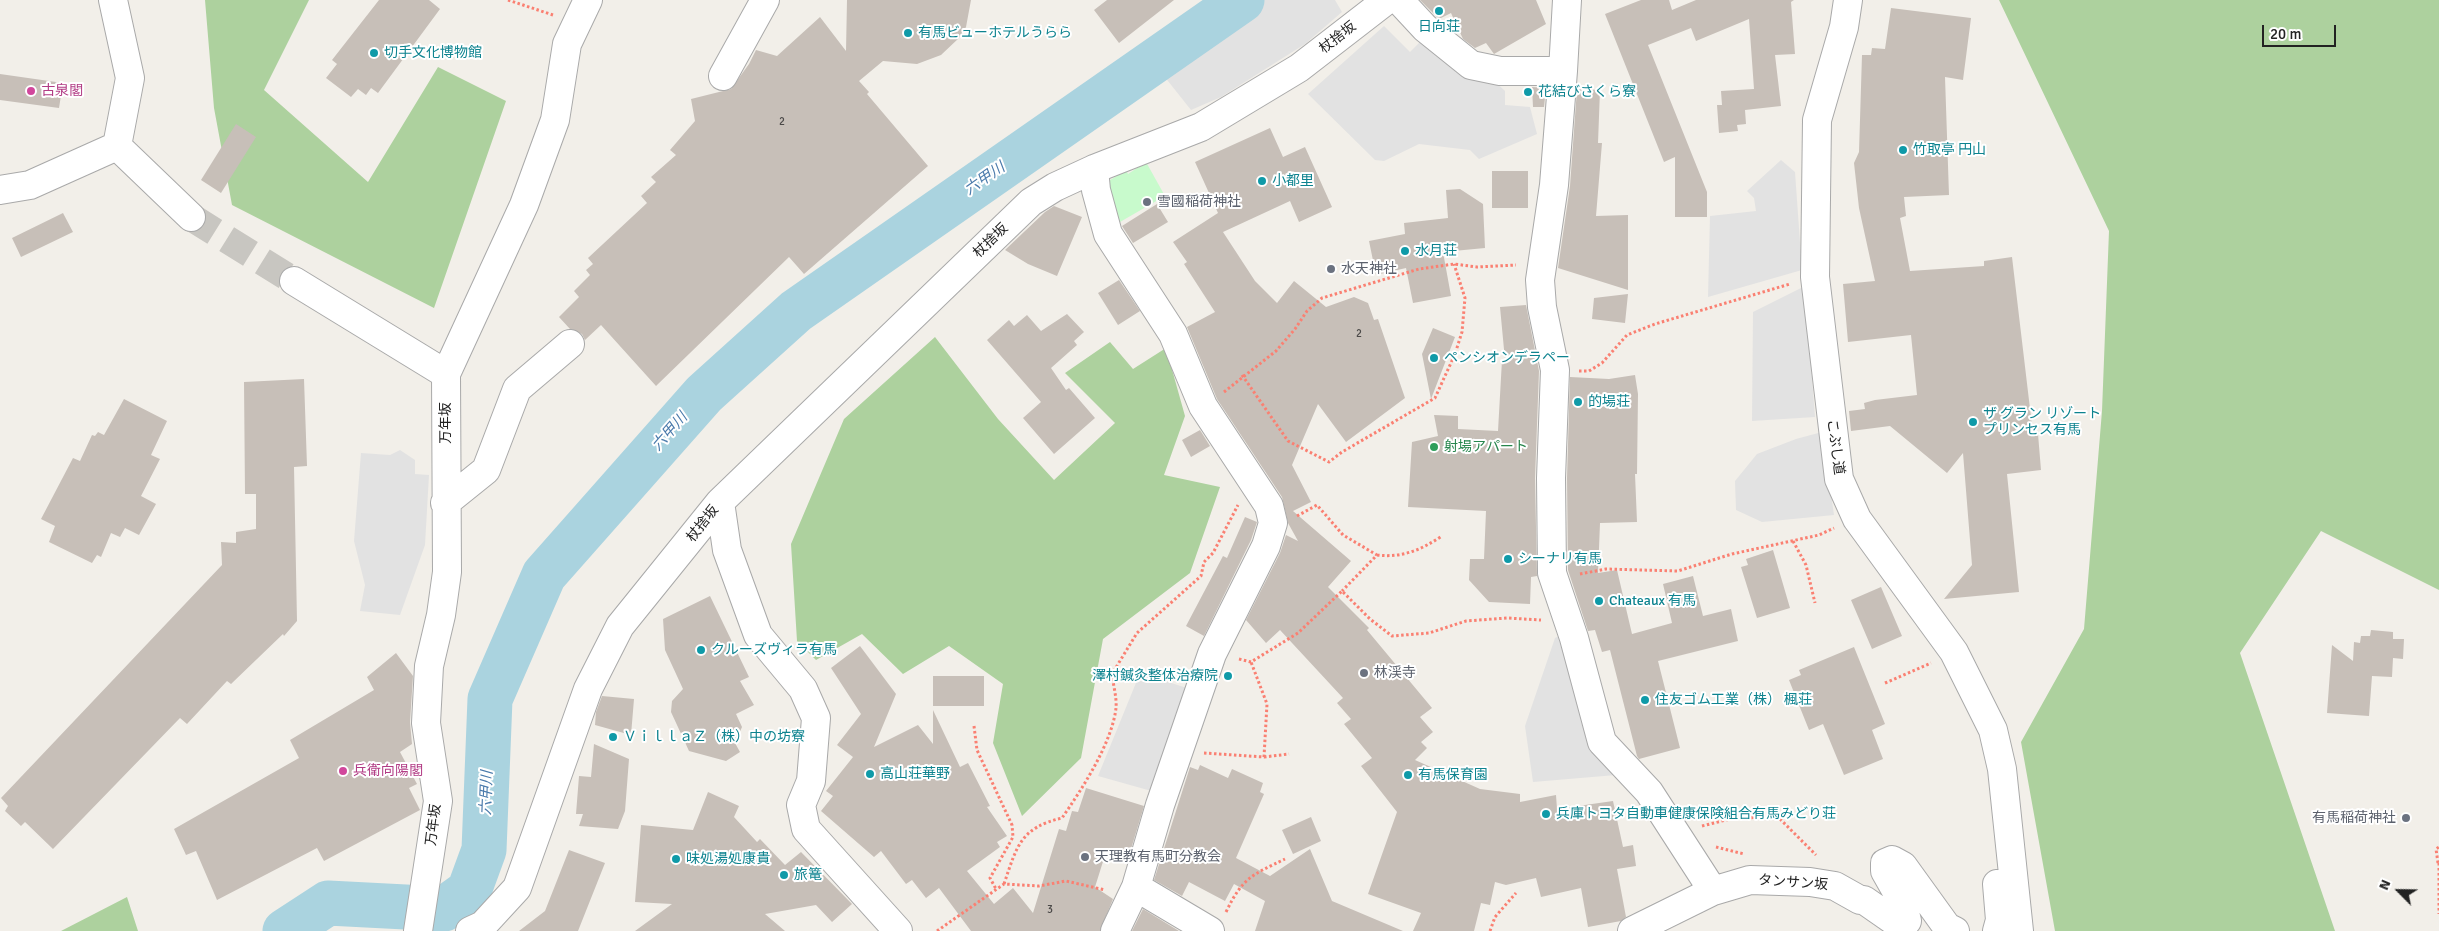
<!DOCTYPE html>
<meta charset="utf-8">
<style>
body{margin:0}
#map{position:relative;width:2439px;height:931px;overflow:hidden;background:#f2efe9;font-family:Signika,sans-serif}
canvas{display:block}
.north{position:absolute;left:2374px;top:866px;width:50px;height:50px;-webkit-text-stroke:4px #fff;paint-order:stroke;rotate:293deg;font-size:14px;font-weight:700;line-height:20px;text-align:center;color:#222}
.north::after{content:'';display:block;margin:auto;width:18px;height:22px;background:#222;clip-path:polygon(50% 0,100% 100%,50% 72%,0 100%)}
.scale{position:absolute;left:2262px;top:25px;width:74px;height:22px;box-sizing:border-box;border:2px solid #222;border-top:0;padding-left:6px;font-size:15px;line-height:18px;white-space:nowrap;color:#222;-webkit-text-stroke:4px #fff;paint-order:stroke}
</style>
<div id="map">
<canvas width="2439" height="931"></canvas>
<div class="north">N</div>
<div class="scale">20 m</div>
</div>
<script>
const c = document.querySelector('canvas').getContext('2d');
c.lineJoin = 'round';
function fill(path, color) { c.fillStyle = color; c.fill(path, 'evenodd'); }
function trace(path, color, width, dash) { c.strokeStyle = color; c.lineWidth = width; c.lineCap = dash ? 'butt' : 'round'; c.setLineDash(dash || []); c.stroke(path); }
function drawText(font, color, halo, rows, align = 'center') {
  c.font = font + ' Signika,"Noto Sans JP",sans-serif'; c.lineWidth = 4; c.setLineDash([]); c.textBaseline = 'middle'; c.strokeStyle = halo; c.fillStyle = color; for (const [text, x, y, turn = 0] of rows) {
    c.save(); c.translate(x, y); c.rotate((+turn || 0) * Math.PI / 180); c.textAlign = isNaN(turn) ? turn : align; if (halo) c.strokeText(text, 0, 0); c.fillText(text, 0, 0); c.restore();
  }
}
fill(new Path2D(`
 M205,0H309L264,90L368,182L438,67L506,101L434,308L232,205L214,108Z
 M1999,0H2439V590L2321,531L2240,653L2335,931H2055L2021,742L2084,629L2102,411L2109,231Z
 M935,337L998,419L1054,480L1115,423L1065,373L1110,342L1133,369L1166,348L1185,416L1164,475L1220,487L1190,573L1103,639L1081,758L1022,816L993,743L1003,684L949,646L903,674L862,634L816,660L797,641L791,544L844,419Z
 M127,897L138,931H61Z`), '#add19e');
fill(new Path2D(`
 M1146,162L1165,196L1120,222L1104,190L1107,182L1126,170L1128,174Z`), '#c8facc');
fill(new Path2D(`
 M1264,0H1335L1342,12L1305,44L1221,97L1191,110L1164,76Z
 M1384,26L1410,52L1427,35L1488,75L1505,91V105L1530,107L1537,134L1479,159L1470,150L1419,144L1384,161L1375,160L1308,94Z
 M1781,160L1795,172L1802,270L1708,297L1710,216L1756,211L1754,198L1747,191Z
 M1805,286L1815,417L1752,421L1753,312Z
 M1822,432L1834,515L1762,522L1736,510L1735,481L1757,454L1796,439Z
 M400,450L415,460V474L429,475L425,545L400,615L360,611L365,585L354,541L361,453L390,455Z
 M1563,634L1616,775L1533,782L1525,726L1555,638Z
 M1140,673L1190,689L1155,792L1098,776Z`), '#e2e2e2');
trace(new Path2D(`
 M285,931L328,903L444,909L469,891L484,850L490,699L544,575L704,394L796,311L1242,0`), '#aad3df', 45);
fill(new Path2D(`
 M379,0H429L440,9L378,93L371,88L366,95L358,89L351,97L326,78L337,64L332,60Z
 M847,0H971L966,27L959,38L941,55L917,64L883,61L859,81L869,92L867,94L928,166L804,274L789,257L656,386L601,325L585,340L582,334L570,329L559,317L579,297L574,291L590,275L586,270L593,264L588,258L647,203L641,196L656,182L651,177L676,155L670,150L695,121L691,99L731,89L749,64L756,50L777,56L820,17L846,51Z
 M1107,0H1174L1119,43L1094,10Z
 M1420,0H1536L1546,24L1494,54L1486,43L1475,48L1463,39L1451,13L1439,19Z
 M1641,0H1669L1672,10L1696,0H1794L1791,2L1795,54L1775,55L1781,106L1745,110L1746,124L1737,125L1738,131L1719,133L1717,105H1722L1721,91L1754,89L1749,19L1696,41L1691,28L1648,45L1707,192V217H1675V157L1664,162L1605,14Z
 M1891,8L1971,18L1963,80L1945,77L1949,195L1904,197L1906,216L1900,218L1910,271L1984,266V261L2012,257L2033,434H2038L2041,470L2007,474L2019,592L1944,599L1972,565L1963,453L1947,473L1890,426L1851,431L1849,411L1865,409L1864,403L1875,400L1917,395L1911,335L1848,342L1843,284L1875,281L1859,208L1854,163L1859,152L1862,55H1871L1872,48L1885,49Z
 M0,74L63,83L59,108L0,100Z
 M1532,87L1546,88L1544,107H1533Z
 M1577,89L1600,90L1598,143H1602L1596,216L1628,215V290L1558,268L1570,186Z
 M236,124L256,137L221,193L201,180Z
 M1270,128L1283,157L1305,147L1332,207L1299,222L1290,201L1223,232L1255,281L1277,303L1294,281L1326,307L1354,297L1368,303L1374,320L1378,319L1405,398L1346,442L1318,404L1292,465L1311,502L1293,511L1351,561L1328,587L1369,628L1367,630L1432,708L1420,717L1433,732L1421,742L1427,748L1415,760L1480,789L1520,794V802L1556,795L1557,809L1613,801L1623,847L1633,845L1636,866L1617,869L1626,917L1621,921L1588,927L1581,888L1541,897L1536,878L1506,885L1495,882L1490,905L1481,903L1474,931H1413L1421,913L1368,894L1397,812L1361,766L1372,758L1344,724L1351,719L1337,703L1343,698L1280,630L1266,643L1246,620L1280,553L1286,535L1298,541L1288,523L1282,497L1217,399L1187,327L1215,312L1184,264L1187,262L1173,242L1218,213L1195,162Z
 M1492,171H1528V208H1492Z
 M1460,189L1483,204L1485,248L1443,252L1451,296L1413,303L1406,268L1376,275L1369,241L1405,234L1404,223L1448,218L1446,190Z
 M1157,204L1168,222L1133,243L1122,226Z
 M1054,206L1082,217L1057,276L1028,264L1005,250L1045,212Z
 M63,213L73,232L21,257L12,238Z
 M1119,280L1140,311L1118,325L1098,293Z
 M1628,294L1625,323L1592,319L1594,298Z
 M1526,305L1539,371L1535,478L1537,576L1531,577L1530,604L1489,602L1469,580L1470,559H1484L1486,511L1408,507L1412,442L1438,436L1434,415L1458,416V429L1498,431L1502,360H1505L1500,307Z
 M1067,314L1084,332L1074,341L1077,345L1051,368L1066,390L1069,388L1095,418L1054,454L1023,418L1041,402L987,340L1009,320L1014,326L1027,315L1041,331Z
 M1433,328L1455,337L1431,399L1422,354Z
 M1635,375L1638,394L1637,474H1635L1637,522L1600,523L1598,573L1617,570L1632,634L1672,623L1663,584L1693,576L1703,616L1731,609L1738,641L1658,661L1680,748L1639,759L1637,756L1610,650L1602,652L1595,630L1588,631L1568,570L1567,478L1570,377L1609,379Z
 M304,379L307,466L294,467L297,621L284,636L283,634L231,684L227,681L187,724L180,718L53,849L25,822L21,826L5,811L8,806L1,798L222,565L221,542L236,543V532L256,529V494H245L244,382Z
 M124,399L167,421L151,455L160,459L141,496L156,504L139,535L125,528L120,537L111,533L101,557L97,555L92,563L49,542L55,526L41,519L73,458L80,461L92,435L95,436L98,432L104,435Z
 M1200,430L1210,446L1191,457L1182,440Z
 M1245,517L1257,522L1251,540L1204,636L1186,626L1223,556L1227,558Z
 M1773,550L1790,608L1757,618L1741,567L1748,565L1746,559Z
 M1881,587L1902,636L1872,649L1851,600Z
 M710,596L749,677L740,681L754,705L736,714L742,727L735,743L740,752L726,761L689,751L671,712L672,701L683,689L665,650L663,619Z
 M2371,630L2393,632V639H2404L2403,659L2393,658L2392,677L2372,676L2369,716L2327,713L2332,645L2353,661L2354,642L2360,643L2361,636H2370Z
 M860,646L896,694L874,747L918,725L933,744V710L960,767L968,763L990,806L987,807L1007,836L997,842L1000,847L967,871L994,904L1013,888L1033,913L1059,829L1066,831L1072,811L1078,812L1086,788L1144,806L1128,859L1106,852L1095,887L1113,899L1100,931H971L939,888L926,898L912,880L906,884L881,851L874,857L821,811L833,796L826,791L853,757L837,745L861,714L831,668Z
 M1854,647L1885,724L1872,730L1883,759L1844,775L1823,724L1809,730L1789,680L1801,675L1799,670Z
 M396,653L413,676L410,722L412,744L400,752L417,784L409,788L420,810L324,861L317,848L217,900L196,851L186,855L174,829L299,758L290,740L374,690L367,677Z
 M933,676H984V706H933Z
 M602,696L634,699L631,735L595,725L596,712Z
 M594,744L629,759L625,811L618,829L579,826L583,814H576L579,776L591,777Z
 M1200,765L1228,778L1232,769L1263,783L1260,792L1264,794L1236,858L1270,876L1310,849L1332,901L1403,931H1255L1265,901L1234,884L1225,901L1189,882L1182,896L1154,880L1190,767L1198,770Z
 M708,792L739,806L734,817L757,842L760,839L785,865L801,852L852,904L832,922L816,905L765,914L785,931H635L672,904L635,902L641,825L693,830Z
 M1311,817L1321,841L1293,854L1282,830Z
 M569,850L605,863L578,931H519L545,911Z
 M1143,909L1179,931H1132Z`), '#c7bfb8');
trace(new Path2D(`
 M191,217L294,281`), '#c8c6c1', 28, [28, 14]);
const minor = new Path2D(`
 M113,0L130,78L117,146
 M1399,0L1425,28L1471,65L1500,71H1563L1567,0
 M1848,0L1844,27L1817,120L1815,277L1839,479L1857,519L1954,652L1993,730L2002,769L2019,931
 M1563,71L1554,185L1540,280L1542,307L1555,370L1551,478L1552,573L1574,638L1602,742L1649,792L1713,891
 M723,76L765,0
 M117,146L191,217
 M1094,169L1096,190L1108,234L1173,334L1203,406L1269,506L1273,523L1266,546L1212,654L1160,805L1136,887L1115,931
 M0,190L30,185L117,146
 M294,281L446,374
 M720,502L727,550L758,635L803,689L816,718L811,781L801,805L806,829L898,931
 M445,503L486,470L517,389L570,344
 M1997,884L2000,920L1997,931
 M1136,887L1210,931
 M418,931L438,801L426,723L429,666L441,615L447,572L446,374L524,205L555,120L567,44L588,0
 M470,931L483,925L517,888L588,689L620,626L720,502L1031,202L1055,187L1094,169L1201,127L1299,68L1387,0
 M1632,931L1713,891L1750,880L1810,882L1835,886L1860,900H1864L1900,925L1907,921L1902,901L1885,871V863L1892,860L1903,866L1947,927L1955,931`);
trace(minor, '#a9a9a9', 30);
trace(new Path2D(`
 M508,0L553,15
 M1579,371H1589L1602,363L1627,335L1655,324L1790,284
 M1242,375L1288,441L1329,462L1342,452L1435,398L1455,354L1462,332L1465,298L1454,264
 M1224,392L1276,351L1295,329L1307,311L1322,298L1419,269L1454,264L1477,267L1516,265
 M1297,516L1317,505L1343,535L1377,555L1342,591
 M1793,541L1806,565L1815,603
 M1377,555C1402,558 1421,550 1442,536
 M1580,574L1606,569L1678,571L1732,554L1819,535L1834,528
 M1239,659L1251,662L1298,633L1342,591L1370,619L1392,636L1429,633L1466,621L1507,618L1541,620
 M1885,683L1931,663
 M974,726L977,750L1012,825L1013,837L990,878L996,889
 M1204,753L1264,757L1267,704L1251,662
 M1264,757L1289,754
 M1702,826L1730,819L1777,816L1816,855
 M1716,847L1744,854
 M2438,863L2436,849L2439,847
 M2439,863V914
 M1004,884C1017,846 1020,828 1062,818C1082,789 1112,743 1116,708C1117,698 1113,684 1112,674L1137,633L1201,576L1204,562L1213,553L1238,505
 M1226,912C1243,877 1252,875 1285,859
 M937,931L1004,884L1039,886L1066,881L1105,890
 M1490,931L1495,917L1516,893`), '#fa8072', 3, [2.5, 2.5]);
trace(minor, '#fff', 28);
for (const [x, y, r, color] of [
 [1439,11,5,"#0f9aa8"],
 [908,33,5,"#0f9aa8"],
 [374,53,5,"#0f9aa8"],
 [31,91,5,"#d1479c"],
 [1528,92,5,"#0f9aa8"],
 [1903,150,5,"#0f9aa8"],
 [1262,181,5,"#0f9aa8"],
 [1147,202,5,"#6b7280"],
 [1405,251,5,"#0f9aa8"],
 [1331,269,5,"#6b7280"],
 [1434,358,5,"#0f9aa8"],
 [1578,402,5,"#0f9aa8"],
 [1973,422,5,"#0f9aa8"],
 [1434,447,5,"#2e9e5b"],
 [1508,559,5,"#0f9aa8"],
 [1599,601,5,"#0f9aa8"],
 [701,650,5,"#0f9aa8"],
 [1364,673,5,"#6b7280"],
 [1228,676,5,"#0f9aa8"],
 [1645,700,5,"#0f9aa8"],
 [613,737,5,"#0f9aa8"],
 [343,771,5,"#d1479c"],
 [870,774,5,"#0f9aa8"],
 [1408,775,5,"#0f9aa8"],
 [1546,814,5,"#0f9aa8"],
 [2406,818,5,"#6b7280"],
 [1085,857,5,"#6b7280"],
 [676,859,5,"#0f9aa8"],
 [784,875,5,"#0f9aa8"]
]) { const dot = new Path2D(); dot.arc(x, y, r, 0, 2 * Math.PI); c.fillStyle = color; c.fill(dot); trace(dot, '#fff', 2); }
drawText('11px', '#4b4948', null, [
 ["2",782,122],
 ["2",1359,334],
 ["3",1050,910]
]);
drawText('14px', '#0d838f', '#fff', [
 ["日向荘",1439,27,"center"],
 ["有馬ビューホテルうらら",918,33],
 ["切手文化博物館",384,53],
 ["花結びさくら寮",1538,92],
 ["竹取亭 円山",1913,150],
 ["小都里",1272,181],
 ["水月荘",1415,251],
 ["ペンシオンデラペー",1444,358],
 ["的場荘",1588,402],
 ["ザ グラン リゾート",1983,414],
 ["プリンセス有馬",1983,430],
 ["シーナリ有馬",1518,559],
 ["Chateaux 有馬",1609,601],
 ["クルーズヴィラ有馬",711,650],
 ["澤村鍼灸整体治療院",1218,676,"right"],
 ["住友ゴム工業（株） 楓荘",1655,700],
 ["ＶｉｌｌａＺ（株）中の坊寮",623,737],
 ["高山荘華野",880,774],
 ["有馬保育園",1418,775],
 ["兵庫トヨタ自動車健康保険組合有馬みどり荘",1556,814],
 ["味処湯処康貴",686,859],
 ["旅篭",794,875]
], 'left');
drawText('14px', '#222', '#fff', [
 ["杖捨坂",1338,38,-38],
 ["杖捨坂",991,241,-44],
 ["万年坂",446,423,-90],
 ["こぶし道",1835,447,82],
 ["杖捨坂",703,524,-52],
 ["万年坂",434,825,-83],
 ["タンサン坂",1793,883,4]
]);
drawText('14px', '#b23c85', '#fff', [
 ["古泉閣",41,91],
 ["兵衛向陽閣",353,771]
], 'left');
drawText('14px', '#5b616d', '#fff', [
 ["雪國稲荷神社",1157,202],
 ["水天神社",1341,269],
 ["林渓寺",1374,673],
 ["有馬稲荷神社",2396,818,"right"],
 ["天理教有馬町分教会",1095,857]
], 'left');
drawText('14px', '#27864d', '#fff', [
 ["射場アパート",1444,447]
], 'left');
drawText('italic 15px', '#4a7aab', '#fff', [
 ["六甲川",985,179,-35],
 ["六甲川",670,432,-49],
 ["六甲川",487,793,-88]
]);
</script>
